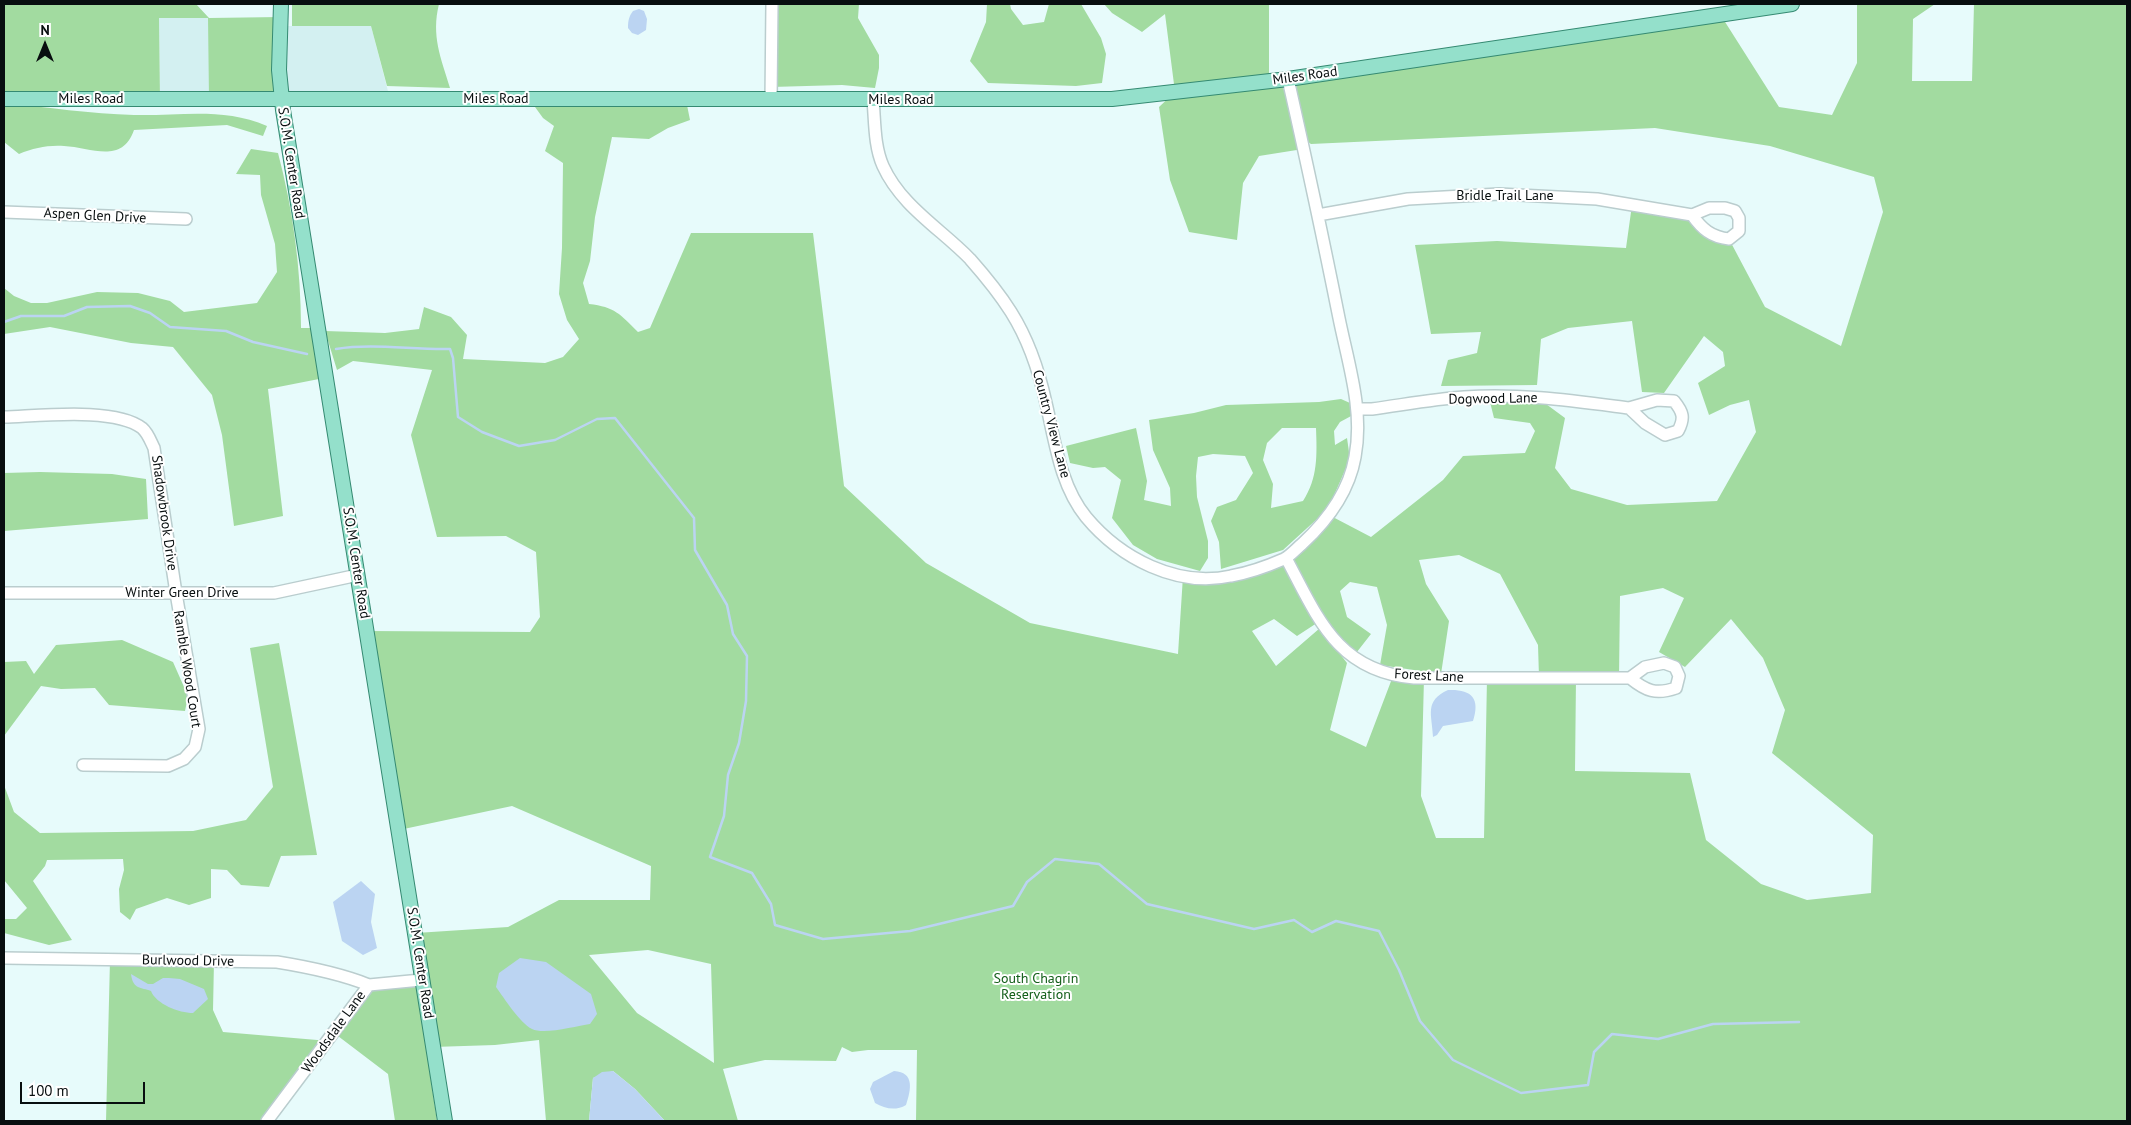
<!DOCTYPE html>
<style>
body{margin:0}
#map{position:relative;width:2131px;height:1125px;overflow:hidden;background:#e7fbfb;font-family:"PT Sans",sans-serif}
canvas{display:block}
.frame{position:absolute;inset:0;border:5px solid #080e0f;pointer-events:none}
.north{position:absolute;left:20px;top:20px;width:50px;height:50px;-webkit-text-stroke:4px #fff;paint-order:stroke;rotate:0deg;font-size:14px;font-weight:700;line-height:20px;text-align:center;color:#080e0f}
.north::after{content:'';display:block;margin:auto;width:18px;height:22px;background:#080e0f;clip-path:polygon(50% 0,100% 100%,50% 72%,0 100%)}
.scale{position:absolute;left:20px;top:1082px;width:125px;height:22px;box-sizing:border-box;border:2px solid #080e0f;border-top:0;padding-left:6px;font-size:15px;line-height:18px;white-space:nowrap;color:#080e0f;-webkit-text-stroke:4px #fff;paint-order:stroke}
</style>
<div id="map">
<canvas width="2131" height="1125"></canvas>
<div class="frame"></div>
<div class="north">N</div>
<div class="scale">100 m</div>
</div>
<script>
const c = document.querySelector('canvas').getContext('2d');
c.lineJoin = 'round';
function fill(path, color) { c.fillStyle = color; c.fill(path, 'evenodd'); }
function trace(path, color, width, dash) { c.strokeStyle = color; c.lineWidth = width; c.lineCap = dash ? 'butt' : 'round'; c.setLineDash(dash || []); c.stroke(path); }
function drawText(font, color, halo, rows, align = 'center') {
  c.font = font + ' "PT Sans",sans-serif'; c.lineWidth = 4; c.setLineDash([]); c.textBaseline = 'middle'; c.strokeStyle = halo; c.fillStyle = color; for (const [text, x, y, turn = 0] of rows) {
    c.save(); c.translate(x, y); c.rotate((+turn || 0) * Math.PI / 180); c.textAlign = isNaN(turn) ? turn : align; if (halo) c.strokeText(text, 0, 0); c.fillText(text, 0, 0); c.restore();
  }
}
fill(new Path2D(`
 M159,18H209V99H160Z
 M280,26H371L390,99H281Z`), '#d3f0f1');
fill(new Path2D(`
 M4,4H196L209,18L280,17L281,99H209L208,18H159L160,99H4Z
 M292,4H439C431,36 441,58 450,88L387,86L371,26H292Z
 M772,4H859L858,18L879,55V68L875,88L842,85L771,87Z
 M987,4H1010L1011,9L1023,25L1044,22L1049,4H1081L1101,38L1106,54L1102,83L1076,86L988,83L970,61L986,22Z
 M1104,4H1269V81L1720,14L1779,107L1832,115L1857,63V4H1935L1913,19L1912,81H1972L1974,4H2127V1121H916L917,1050H868L852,1052L842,1047L836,1061L765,1060L723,1069L738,1121H665L635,1089L613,1071L593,1078L589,1121H546L539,1040L495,1045L433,1047L416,933L508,927L559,900H650L651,866L512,806L399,830L367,631L530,632L540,617L536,552L506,536L437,537L411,435L432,370L353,361L337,370L325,331L385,333L419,329L424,307L451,317L467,335L463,359L545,363L563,357L579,339L567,320L559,294L562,248L563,163L545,151L554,126L543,118L535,107L687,105L690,120L668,128L649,139L612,137L595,217L590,261L583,283L589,304C615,307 620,314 638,332L650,328L691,233H813L844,486L926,563L1030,623L1178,654L1183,576L1201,579L1286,558L1329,515L1371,537L1443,480L1463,456L1525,453L1535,431L1530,423L1494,418L1490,402L1516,399L1546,404L1565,418L1555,468L1571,489L1627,505L1717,501L1756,432L1749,400L1730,405L1709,415L1698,383L1725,366L1723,352L1704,336L1664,393L1642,392L1632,321L1568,328L1541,339L1537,385L1441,386L1448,360L1477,353L1481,332L1431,334L1415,245L1497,241L1626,248L1632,205L1692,215L1699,224L1729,239L1765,307L1841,346L1883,212L1874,177L1770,146L1655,128L1311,144L1301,137L1303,149L1259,156L1243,183L1237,240L1189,232L1170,180L1159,107L1175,92L1165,14L1142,32L1112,13ZM1459,555L1500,574L1538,645L1539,677L1487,678L1484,838H1436L1421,796L1424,678L1393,676L1366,747L1330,730L1347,663L1320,628L1276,666L1252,631L1274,619L1297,636L1320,621L1353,657L1371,634L1347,617L1340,591L1350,582L1377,587L1387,625L1380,665L1441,674L1449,621L1426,584L1419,560ZM1663,588L1684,598L1659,652L1685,667L1731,619L1763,658L1785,710L1772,753L1873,835L1871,893L1807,900L1761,884L1706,840L1690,773L1575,771L1576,678H1619L1620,596ZM648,950L711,964L714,1063L637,1013L589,955Z
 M4,103C47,107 91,114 134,115C181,116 223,107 267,126L263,136L227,125L134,130C122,165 90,147 64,146C47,145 34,148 19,154L4,142Z
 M251,149L278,153C293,209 301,269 301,328H311L319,379L268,389L283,516L234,526L222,435L212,395L173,347L131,343L50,327L4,334V288L14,296L31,303H47L97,292L138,293L170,301L184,312L257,303L277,272L275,244L261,195L260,175L236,174Z
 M1341,399L1350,403L1353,415L1340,422L1334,431L1335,445L1347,438L1350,459L1328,509L1283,550L1221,569L1219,542L1211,521L1217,507L1236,500L1253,473L1245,456L1213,454L1198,457L1196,476L1197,497L1208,541V558L1200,571L1157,559L1133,545L1112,518L1121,480L1105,467L1093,468L1070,463L1066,446L1136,428L1147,481L1144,500L1171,506L1170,488L1153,450L1149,420L1194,413L1226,405L1319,402ZM1282,428H1316C1317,455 1318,478 1303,501L1271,508L1273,484L1263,460L1267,443Z
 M40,472L112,474L146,479L148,519L4,531V473Z
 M122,640L173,662L188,696L185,711L109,705L95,688L61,689L41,686L4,736V662L26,661L34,674L56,645Z
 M279,643L317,855L281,856L269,887L241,885L227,870L211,869V898L189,905L167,898L136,909L130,920L120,912L119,889L124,870L123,859L47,860L45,866L33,881L72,940L49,945L4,933V919H16L27,908L4,880V785L14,812L40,833L193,831L246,820L273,787L250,648Z
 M110,960L214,961L213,1010L223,1032L329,1041L267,1121H106Z
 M416,980L437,1121H395L388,1074L334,1033L369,985Z`), '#a2dba0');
fill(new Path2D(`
 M639,9L644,11L647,19L646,30L638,35L632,33L628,28C628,21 629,16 633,11Z
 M1448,690C1470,689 1481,697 1473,721L1443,726L1437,735L1433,737C1432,714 1424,701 1448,690Z
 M361,881L375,894L371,922L377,948L363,955L342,941L333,902Z
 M520,958L546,962L591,994L597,1014L590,1024C576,1026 544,1035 532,1029C520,1023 504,998 496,987L499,973Z
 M131,974L148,984H153L163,978H169L180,979L204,989L208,999L193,1013C179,1013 156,1004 151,991C141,987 133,990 131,974Z
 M613,1071L635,1089L665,1121H589L593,1078L602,1072Z
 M894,1071C915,1072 911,1090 906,1105C896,1111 885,1109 875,1103L870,1089L873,1082Z`), '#bbd4f2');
trace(new Path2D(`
 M4,322L21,316H64L87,307L130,306L150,313L170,327L226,331L253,342L307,354
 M336,349C373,343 412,350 450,349L453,358L458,417L482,432L519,446L555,440L597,419L615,418L694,518L695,550L727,605L733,634L747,656L746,701L739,743L728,775L724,816L710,857L752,873L771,904L775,925L823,939L910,931L1013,906L1027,882L1055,859L1099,864L1147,904L1254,929L1294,920L1312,932L1336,921L1379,931L1399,970L1420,1021L1453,1060L1521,1093L1588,1085L1594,1052L1612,1034L1658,1039L1713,1024L1799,1022`), '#bbd4f2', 2.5);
const minor = new Path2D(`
 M771,100L772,4
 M873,100C875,121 874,146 883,166C901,206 941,229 970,259C985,276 999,293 1011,312C1028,339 1039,371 1046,403C1055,441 1060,485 1086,517C1120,558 1177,588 1231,576C1248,573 1268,566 1284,559C1290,556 1296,549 1302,544C1327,521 1349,491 1355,457C1364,410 1348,363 1339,318C1323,238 1306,159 1288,79
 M1709,208H1725L1735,211L1739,218V231L1729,239C1711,237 1702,229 1692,215Z
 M4,212L186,219
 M1318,215L1408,199L1499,194L1597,199L1692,215
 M1657,400L1674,401C1683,412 1685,418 1678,431L1665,435L1645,423L1629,408Z
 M1357,409H1372C1402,405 1433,399 1464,397C1520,393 1574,401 1629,408
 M4,417C39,416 115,407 142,428C148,433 151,442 154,448L176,593L199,729L195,747L184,759L168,766L83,765
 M1286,558C1318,618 1337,671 1414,678H1630
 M4,593H274L358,575
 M1664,663L1675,667L1679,676L1676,688C1656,695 1646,691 1630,678L1645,667Z
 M4,958L277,962C308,967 339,973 369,985
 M267,1121L369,985L421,980`);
const major = new Path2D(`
 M281,4L279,70L283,110L445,1121
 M4,99H1112L1288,79L1792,4`);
trace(minor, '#bacdce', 14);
trace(major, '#358a72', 16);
trace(minor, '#fff', 11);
trace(major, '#94e0cb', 14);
drawText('14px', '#080e0f', '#fff', [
 ["Miles Road",1305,76,-8],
 ["Miles Road",91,99],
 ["Miles Road",496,99],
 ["Miles Road",901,100],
 ["S.O.M. Center Road",291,163,81],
 ["Bridle Trail Lane",1505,196],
 ["Aspen Glen Drive",95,216,3],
 ["Dogwood Lane",1493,399,-1],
 ["Country View Lane",1051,424,75],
 ["Shadowbrook Drive",164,513,82],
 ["S.O.M. Center Road",356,563,81],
 ["Winter Green Drive",182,593],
 ["Ramble Wood Court",187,669,81],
 ["Forest Lane",1429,676,3],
 ["Burlwood Drive",188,961,1],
 ["S.O.M. Center Road",420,963,81],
 ["Woodsdale Lane",334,1032,-54]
]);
drawText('14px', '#15601b', '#fff', [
 ["South Chagrin",1036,979],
 ["Reservation",1036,995]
]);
</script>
